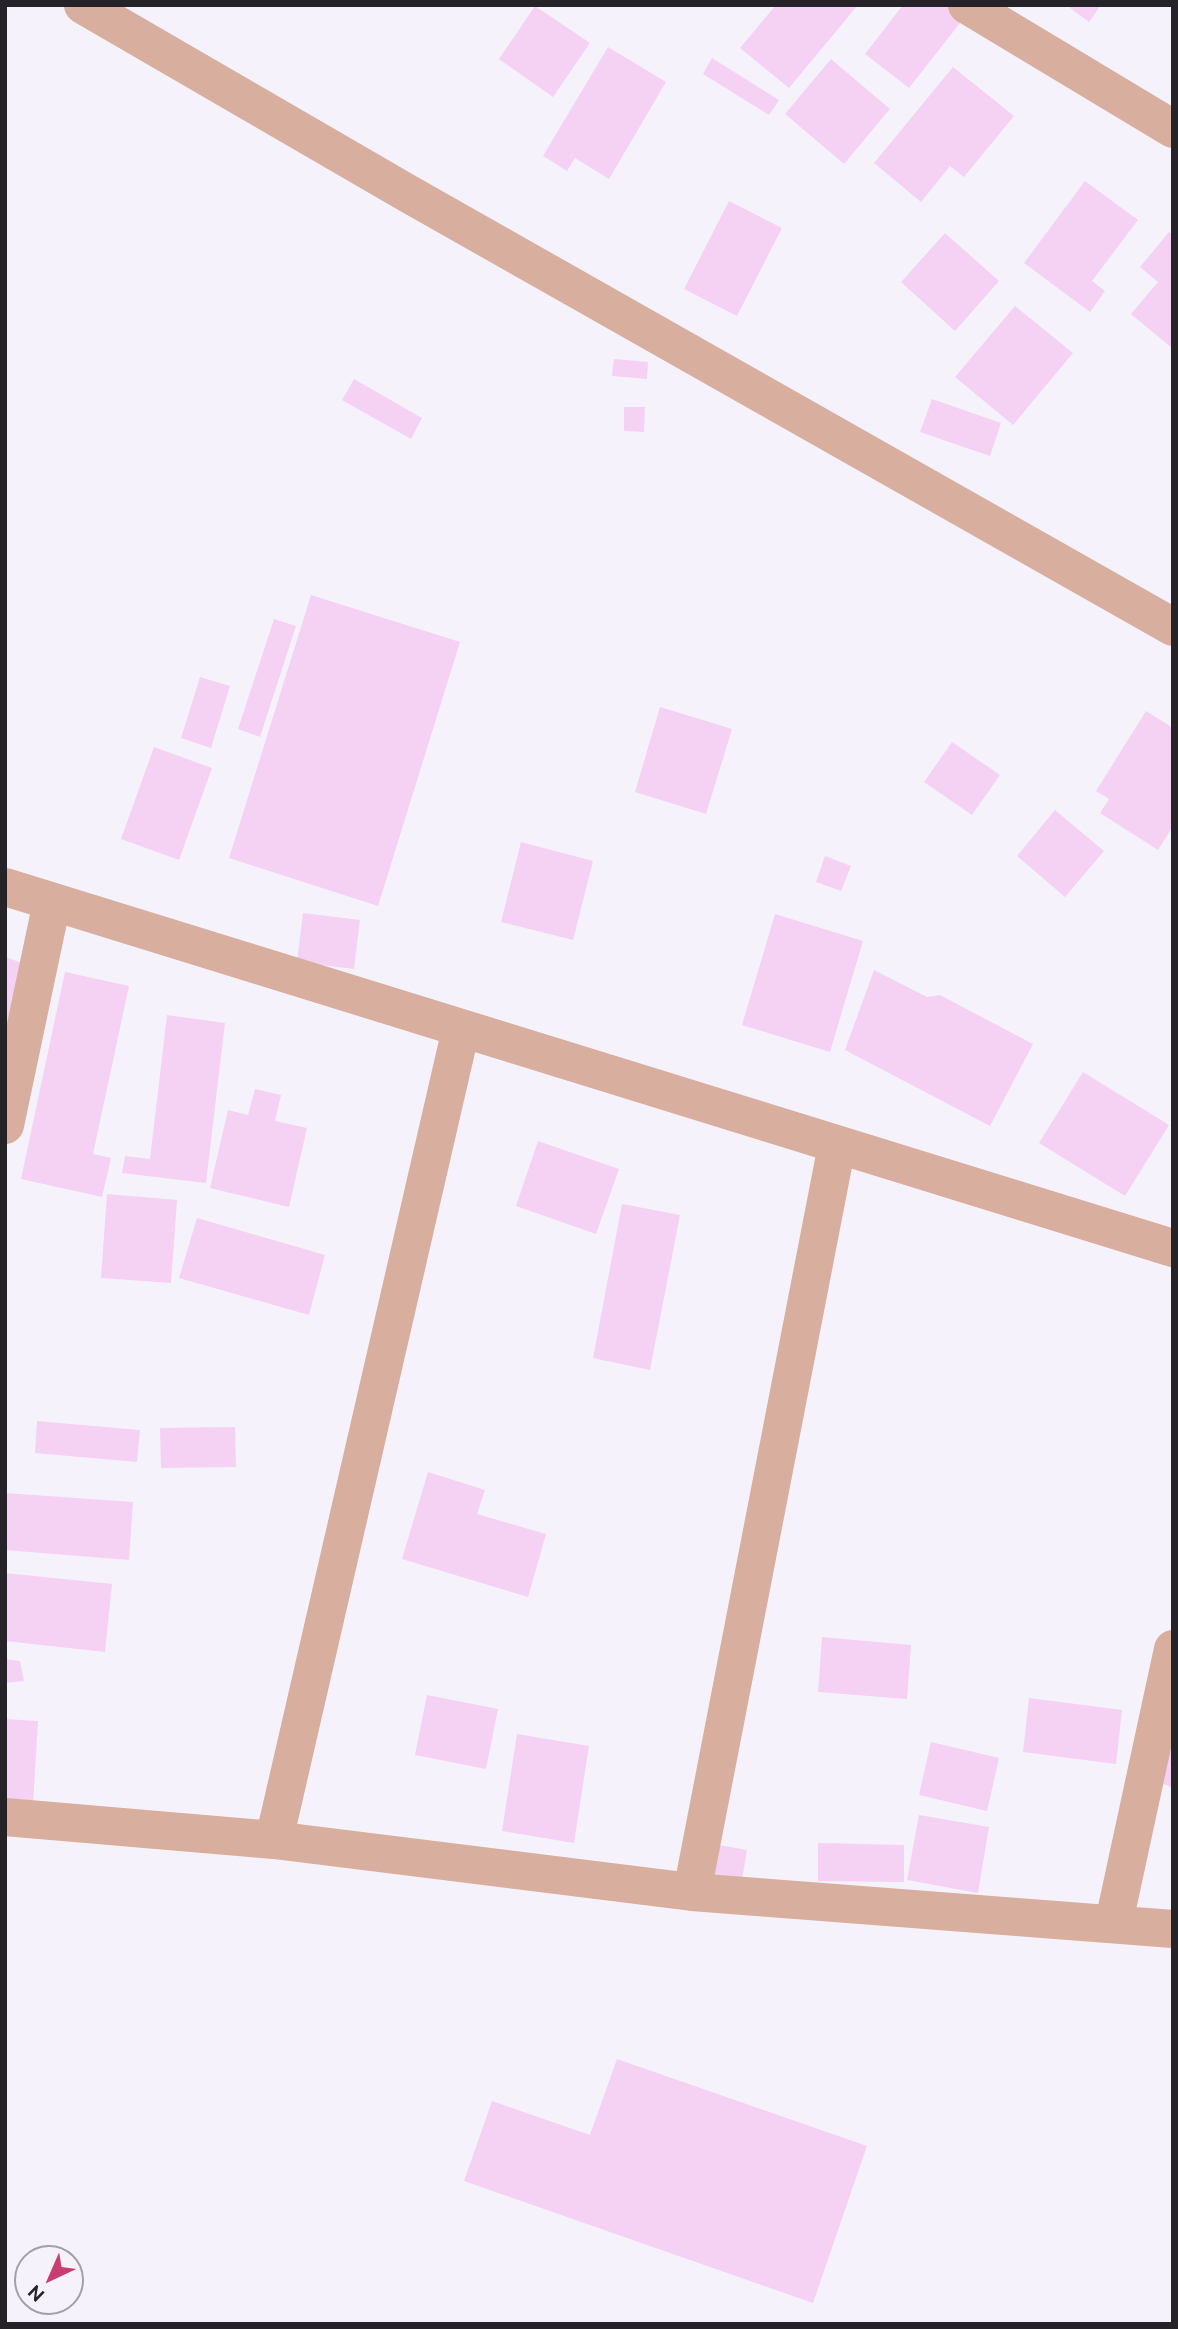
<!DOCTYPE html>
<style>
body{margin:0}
#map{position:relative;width:1178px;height:2329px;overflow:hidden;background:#f6f2fc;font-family:Ubuntu,sans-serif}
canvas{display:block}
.frame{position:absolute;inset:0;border:7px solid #252327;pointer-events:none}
.north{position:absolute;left:14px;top:2245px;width:70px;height:70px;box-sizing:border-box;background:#f6f2fc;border:2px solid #a29fa7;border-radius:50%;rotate:224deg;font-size:19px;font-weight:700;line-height:28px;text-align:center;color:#252327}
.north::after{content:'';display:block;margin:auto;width:24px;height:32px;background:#c93d71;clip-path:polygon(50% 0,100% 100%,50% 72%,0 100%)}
</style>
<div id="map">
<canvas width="1178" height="2329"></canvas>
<div class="frame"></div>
<div class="north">N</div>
</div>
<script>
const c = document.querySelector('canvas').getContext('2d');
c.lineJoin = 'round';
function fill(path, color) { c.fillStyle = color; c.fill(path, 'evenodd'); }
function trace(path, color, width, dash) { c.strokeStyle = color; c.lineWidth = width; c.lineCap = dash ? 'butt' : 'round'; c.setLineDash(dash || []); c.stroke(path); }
fill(new Path2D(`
 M776,5H858L789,88L740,48Z
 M903,5H947L964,18L909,88L865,54Z
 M1072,5H1101L1089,22L1070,8Z
 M535,6L590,43L553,97L499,59Z
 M608,47L666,82L609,179L575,158L567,171L543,156Z
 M712,58L779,100L769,115L703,74Z
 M831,59L890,109L844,164L785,114Z
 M953,67L1014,116L964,177L950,166L921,202L874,163Z
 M1085,181L1138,220L1092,281L1105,291L1090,312L1024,263Z
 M729,201L782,228L737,316L684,289Z
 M1169,232L1173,236V349L1131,314L1158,282L1140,267Z
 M945,233L999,281L955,331L901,282Z
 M1015,306L1073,353L1013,425L955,377Z
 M614,359L648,362L647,379L612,376Z
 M354,379L422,418L411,439L342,400Z
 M932,399L1001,423L990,456L920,432Z
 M624,407H645L644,432L624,431Z
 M311,595L460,642L378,906L229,858Z
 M274,619L296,626L260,737L238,729Z
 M200,677L230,686L211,748L181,738Z
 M660,707L732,729L706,814L635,792Z
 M1146,711L1173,728V826L1158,850L1100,813L1109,799L1096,791Z
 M952,742L1000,775L972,815L924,782Z
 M154,747L212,768L179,860L121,839Z
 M1055,810L1104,851L1065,897L1017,856Z
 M521,842L593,861L573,940L501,922Z
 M825,856L851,866L841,891L816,882Z
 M303,913L360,920L354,969L297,962Z
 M775,914L863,941L830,1052L742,1025Z
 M5,957L28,965L5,1033Z
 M874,970L927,997L940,995L1033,1044L990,1126L845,1050Z
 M65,972L129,986L93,1154L111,1158L102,1197L21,1179Z
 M167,1015L225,1023L206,1183L122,1173L125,1156L150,1159Z
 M1083,1072L1169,1125L1125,1196L1039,1143Z
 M255,1089L281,1095L275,1121L307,1128L289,1207L210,1188L228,1110L248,1115Z
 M538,1141L619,1169L596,1234L516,1206Z
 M107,1194L177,1200L171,1283L101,1278Z
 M622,1204L680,1215L650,1370L593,1358Z
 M197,1218L325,1255L309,1315L179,1278Z
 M37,1421L140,1430L137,1462L35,1453Z
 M235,1427L236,1467L161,1468L160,1428Z
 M428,1472L485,1490L477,1514L546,1534L528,1597L402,1559Z
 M5,1493L133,1502L129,1560L5,1550Z
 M5,1573L112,1584L105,1652L5,1641Z
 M822,1637L911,1645L907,1699L818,1692Z
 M5,1659L20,1661L24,1681L5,1683Z
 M427,1695L498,1709L486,1769L415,1755Z
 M1029,1698L1122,1710L1116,1764L1023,1752Z
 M5,1719L38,1721L33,1803L5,1799Z
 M517,1734L589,1746L574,1843L502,1831Z
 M931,1742L999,1758L987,1811L919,1795Z
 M1173,1743V1788L1157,1781Z
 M919,1815L989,1827L978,1893L907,1880Z
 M818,1843L904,1845V1882L818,1881Z
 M719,1845L747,1850L741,1886L712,1882Z
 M617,2059L867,2146L813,2303L464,2181L492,2101L590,2135Z`), '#f5d1f3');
trace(new Path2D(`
 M83,5L407,193L1173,627
 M967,5L1173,129
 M5,887L1173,1248
 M5,1125L52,902
 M5,1817L274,1840L692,1892L1173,1929
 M274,1840L461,1029
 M692,1892L837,1145
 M1114,1922L1173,1649`), '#d8ae9f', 38);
</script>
